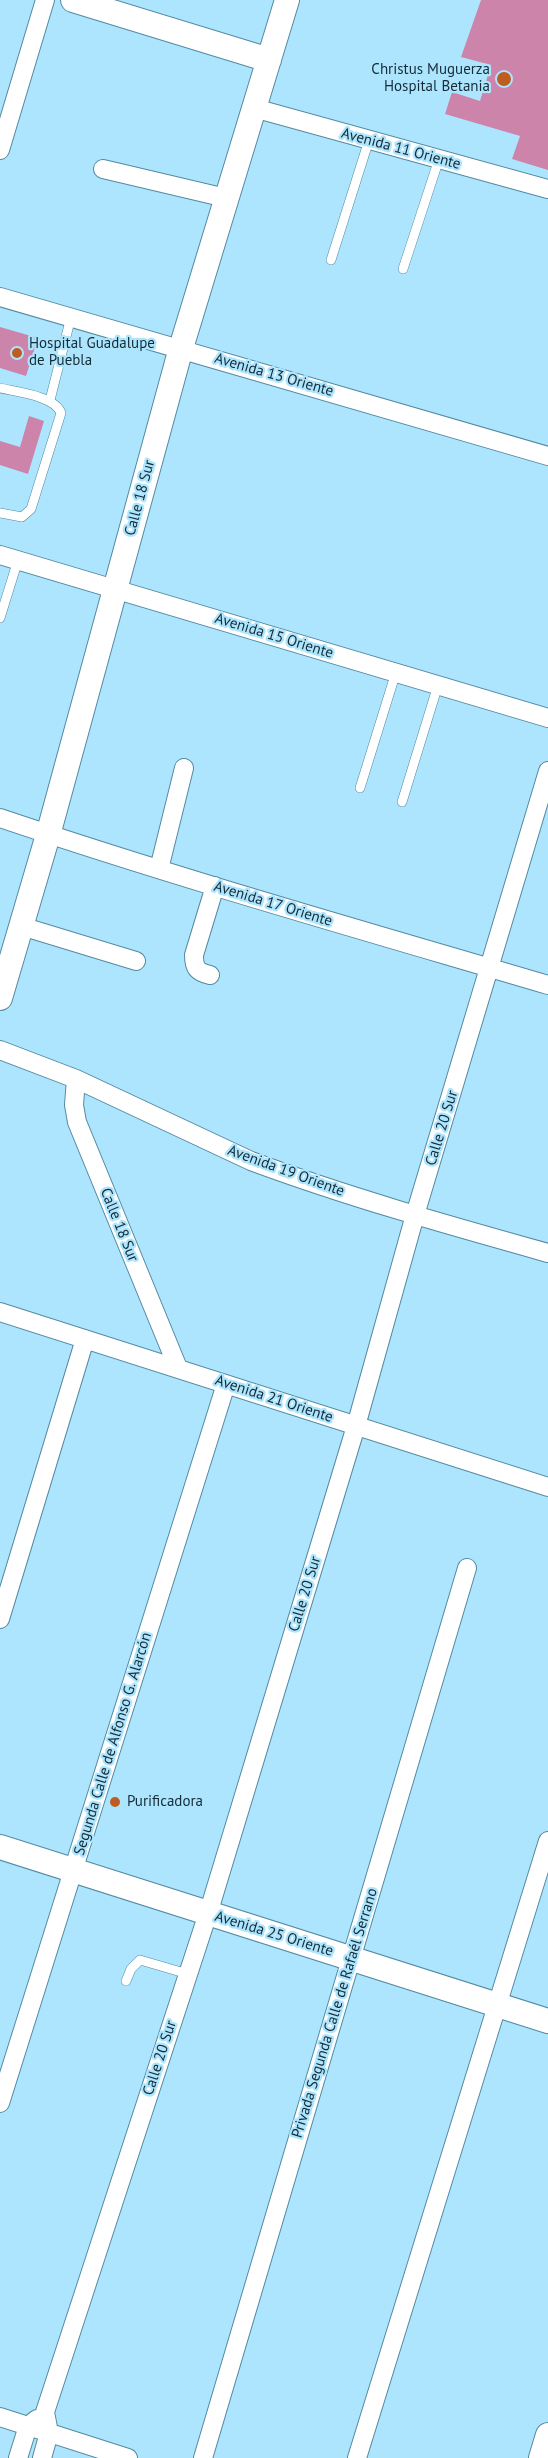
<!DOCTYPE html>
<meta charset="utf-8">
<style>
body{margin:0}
canvas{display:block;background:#ade5fe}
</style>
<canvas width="548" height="2458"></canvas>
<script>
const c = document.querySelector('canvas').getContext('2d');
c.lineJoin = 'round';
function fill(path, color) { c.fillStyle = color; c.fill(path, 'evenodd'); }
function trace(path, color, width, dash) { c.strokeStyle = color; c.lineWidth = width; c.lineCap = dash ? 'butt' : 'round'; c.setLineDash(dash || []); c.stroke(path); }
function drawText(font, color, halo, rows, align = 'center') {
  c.font = font + ' "PT Sans",sans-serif'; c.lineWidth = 4.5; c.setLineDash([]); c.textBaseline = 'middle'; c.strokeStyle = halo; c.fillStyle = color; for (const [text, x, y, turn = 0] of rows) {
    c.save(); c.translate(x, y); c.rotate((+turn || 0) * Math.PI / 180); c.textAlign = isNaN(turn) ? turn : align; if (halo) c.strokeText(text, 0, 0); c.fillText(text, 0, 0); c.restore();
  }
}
fill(new Path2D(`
 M481,0H548V170L512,159L520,136L445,114L452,92L480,101L491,65L461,57Z
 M0,327L38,338L26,376L0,368Z
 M29,416L44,421L28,474L0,465V441L20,447Z`), '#cc84aa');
const lane = new Path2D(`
 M331,260L369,140
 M403,269L439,159
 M0,388C17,392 55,396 61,413L31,509L22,517L0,513
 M50,400L71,317
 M0,618L18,560
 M360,788L396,672
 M402,802L438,685
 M126,1981L131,1969L140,1960L188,1974`);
const street = new Path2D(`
 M254,108L548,189
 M0,150L45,0
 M103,169L226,198
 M0,297L548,456
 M0,555L548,718
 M0,818C181,879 365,931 548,985
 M159,869L184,768
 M21,926L136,961
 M210,975C197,972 194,968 194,955L215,886
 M0,1050L76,1079L251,1161C348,1197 448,1225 548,1253
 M76,1079L74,1105L77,1122L178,1368
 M0,1312L548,1487
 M0,1619L85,1339
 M0,2103L226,1384
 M0,2417L128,2458
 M18,2458L28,2426L37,2419
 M42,2458L49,2433L45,2412L211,1904L356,1426L415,1215L548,771
 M203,2458L467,1568
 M357,2458L548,1841`);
const secondary = new Path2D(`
 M73,0L269,60
 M0,998L48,835L181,348L287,0
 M0,1847L548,2021
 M541,2458L548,2435`);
trace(lane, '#548aa1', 10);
trace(street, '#548aa1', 20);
trace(secondary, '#548aa1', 26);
trace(lane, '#fff', 9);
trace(street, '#fff', 18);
trace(secondary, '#fff', 24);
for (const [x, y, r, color] of [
 [504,79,8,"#bf5c21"],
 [17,353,6,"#bf5c21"],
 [115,1802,6,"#bf5c21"]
]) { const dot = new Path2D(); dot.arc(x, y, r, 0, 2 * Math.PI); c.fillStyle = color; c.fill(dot); trace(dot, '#ade5fe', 2); }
drawText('15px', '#152b35', '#ade5fe', [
 ["Christus Muguerza",490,70,"right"],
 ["Hospital Betania",490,87,"right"],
 ["Hospital Guadalupe",29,344],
 ["de Puebla",29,361],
 ["Purificadora",127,1802]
], 'left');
drawText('15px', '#152b35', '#ade5fe', [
 ["Avenida 11 Oriente",401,149,15],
 ["Avenida 13 Oriente",274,375,16],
 ["Calle 18 Sur",140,498,-75],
 ["Avenida 15 Oriente",274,636,17],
 ["Avenida 17 Oriente",273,904,17],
 ["Calle 20 Sur",442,1128,-73],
 ["Avenida 19 Oriente",286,1171,20],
 ["Calle 18 Sur",119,1225,68],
 ["Avenida 21 Oriente",274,1399,18],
 ["Calle 20 Sur",305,1594,-73],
 ["Segunda Calle de Alfonso G. Alarcón",113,1744,-73],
 ["Avenida 25 Oriente",274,1934,17],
 ["Privada Segunda Calle de Rafaél Serrano",335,2013,-73],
 ["Calle 20 Sur",160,2058,-72]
]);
</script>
